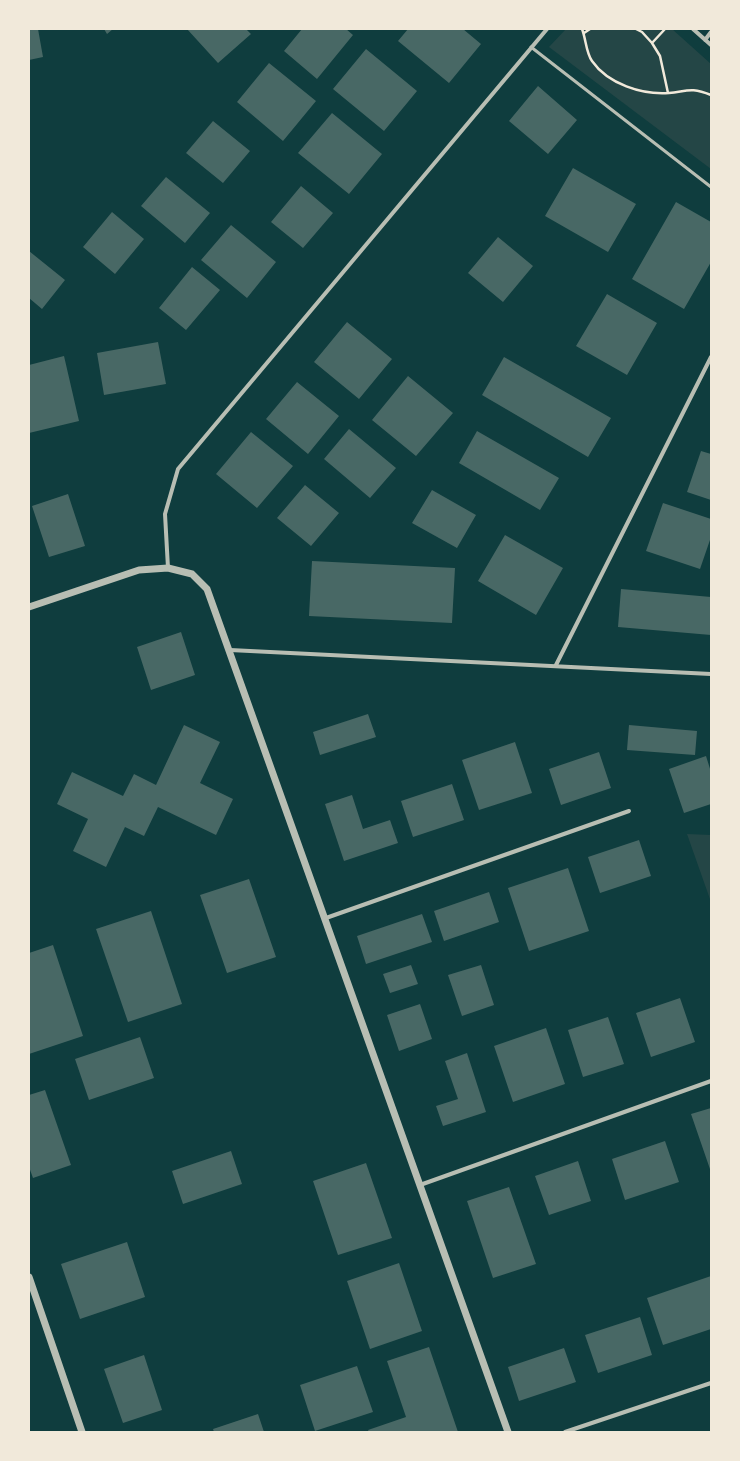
<!DOCTYPE html>
<style>
body{margin:0}
#map{position:relative;width:740px;height:1461px;overflow:hidden;background:#0f3d3e;font-family:"Open Sans",sans-serif}
canvas{display:block}
.frame{position:absolute;inset:0;border:30px solid #f1e9da;pointer-events:none}
</style>
<div id="map">
<canvas width="740" height="1461"></canvas>
<div class="frame"></div>
</div>
<script>
const c = document.querySelector('canvas').getContext('2d');
c.lineJoin = 'round';
function fill(path, color) { c.fillStyle = color; c.fill(path, 'evenodd'); }
function trace(path, color, width, dash) { c.strokeStyle = color; c.lineWidth = width; c.lineCap = dash ? 'butt' : 'round'; c.setLineDash(dash || []); c.stroke(path); }
fill(new Path2D(`
 M566,29H672L711,64V169L549,47Z
 M687,834L711,835V902Z`), '#244646');
fill(new Path2D(`
 M29,29H38L43,57L29,60Z
 M104,29H113L107,34Z
 M187,29H246L251,34L218,63Z
 M302,29H346L353,35L317,79L284,51Z
 M408,29H463L481,44L449,83L398,41Z
 M366,49L417,91L384,131L333,89Z
 M269,63L316,101L283,141L237,102Z
 M538,86L577,120L548,154L509,121Z
 M332,113L382,154L349,194L298,153Z
 M213,121L250,151L223,183L186,153Z
 M573,168L636,204L608,252L545,216Z
 M166,177L210,213L185,243L141,206Z
 M301,186L333,213L303,248L271,222Z
 M676,202L711,222V262L684,309L632,279Z
 M112,212L144,239L115,274L83,247Z
 M231,225L276,262L247,298L201,260Z
 M498,237L533,266L503,302L468,273Z
 M29,251L65,280L42,309L29,298Z
 M192,267L220,290L186,330L159,308Z
 M607,294L657,323L627,375L576,346Z
 M347,322L392,359L359,399L314,362Z
 M158,342L166,384L104,395L97,353Z
 M64,356L79,421L29,433V365Z
 M504,357L611,418L588,457L482,395Z
 M408,376L453,413L416,456L372,420Z
 M297,382L339,416L308,454L266,419Z
 M349,429L396,468L370,498L324,459Z
 M477,431L559,478L540,510L459,463Z
 M251,432L293,466L257,508L216,474Z
 M701,451L711,454V500L687,492Z
 M305,485L339,513L311,546L277,518Z
 M432,490L476,515L457,548L412,523Z
 M68,494L85,546L49,557L32,506Z
 M663,503L711,519V537L700,569L646,551Z
 M505,535L563,568L536,615L478,581Z
 M312,561L455,568L452,623L309,616Z
 M621,589L711,597V635L618,627Z
 M181,632L195,675L151,690L137,647Z
 M368,714L376,737L320,755L313,732Z
 M184,725L220,742L200,783L233,799L216,835L158,807L144,836L125,827L106,867L73,851L88,819L57,804L72,772L123,796L134,774L156,785Z
 M629,725L697,731L695,755L627,750Z
 M515,742L532,793L479,810L462,760Z
 M599,752L611,788L561,805L549,769Z
 M706,756L711,772V804L684,813L669,769Z
 M452,784L464,820L413,837L401,801Z
 M352,795L363,829L390,820L398,843L344,861L325,804Z
 M639,840L651,876L600,893L588,857Z
 M568,868L589,931L529,951L508,888Z
 M249,879L276,957L227,973L200,895Z
 M489,892L499,922L444,941L434,911Z
 M151,911L182,1004L128,1022L96,929Z
 M422,914L432,942L366,964L357,936Z
 M53,945L83,1036L29,1054V953Z
 M411,965L418,984L390,993L383,974Z
 M481,965L494,1005L462,1016L448,975Z
 M680,998L695,1042L651,1057L636,1013Z
 M420,1004L432,1039L399,1051L387,1015Z
 M608,1017L624,1064L583,1077L568,1030Z
 M546,1028L565,1084L513,1102L494,1046Z
 M140,1037L154,1078L89,1100L75,1059Z
 M467,1053L486,1112L443,1126L436,1106L458,1099L445,1061Z
 M45,1090L71,1165L33,1178L29,1167V1095Z
 M711,1108V1172L691,1114Z
 M665,1141L679,1182L625,1200L612,1159Z
 M231,1151L242,1184L183,1204L172,1171Z
 M578,1161L591,1201L549,1215L535,1176Z
 M366,1163L392,1238L338,1255L313,1181Z
 M509,1187L536,1264L493,1278L467,1201Z
 M127,1242L145,1297L80,1319L61,1264Z
 M399,1263L422,1331L370,1349L347,1281Z
 M711,1276V1329L663,1345L647,1298Z
 M640,1317L652,1355L598,1373L585,1335Z
 M429,1347L458,1432H369L368,1430L406,1417L387,1361Z
 M564,1348L576,1382L519,1401L508,1367Z
 M144,1355L162,1410L123,1423L104,1369Z
 M357,1366L373,1412L315,1431L300,1385Z
 M258,1414L264,1432H214L213,1429Z`), '#486865');
trace(new Path2D(`
 M582,29C586,39 586,53 592,61C608,84 642,95 669,93C688,91 691,87 711,95
 M636,29L642,32L652,43L665,29
 M584,33L590,29
 M652,43L660,56L668,93`), '#f1e9da', 2.5);
trace(new Path2D(`
 M531,47L711,187`), '#b8beb3', 3);
trace(new Path2D(`
 M693,29L711,45
 M705,40L711,32
 M168,568L165,514L178,469L547,29
 M230,650L711,674
 M556,665L711,357
 M326,918L629,811
 M420,1185L711,1081
 M565,1432L711,1383`), '#b8beb3', 4);
trace(new Path2D(`
 M29,607L139,570L168,568L192,574L207,589L508,1432
 M29,1277L82,1432`), '#b8beb3', 7);
</script>
